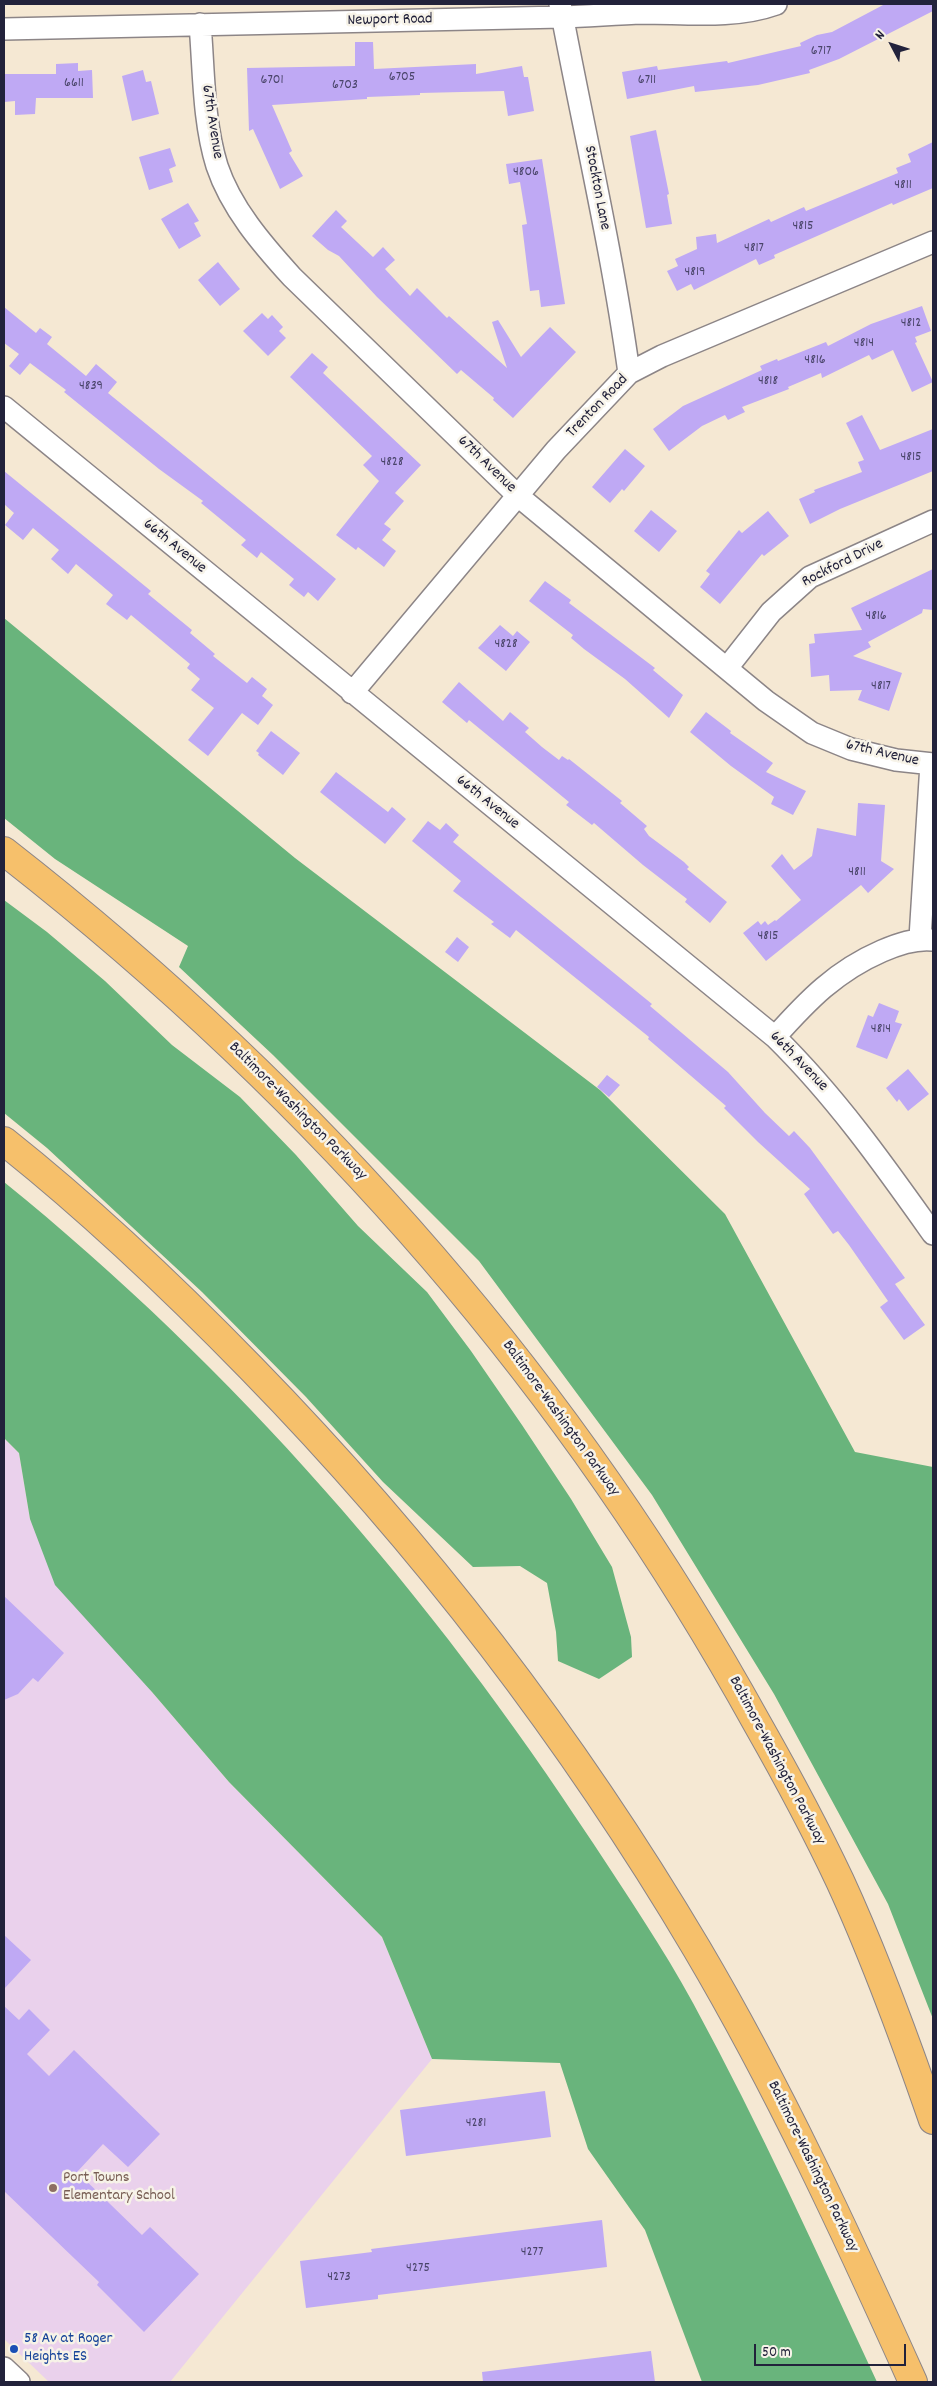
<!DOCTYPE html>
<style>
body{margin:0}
#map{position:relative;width:937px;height:2386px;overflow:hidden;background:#f5e8d3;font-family:Dekko,sans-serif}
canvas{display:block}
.frame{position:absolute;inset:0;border:5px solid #22223b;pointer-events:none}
.north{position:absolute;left:867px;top:20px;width:50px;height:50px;-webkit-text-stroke:4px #f7f3e8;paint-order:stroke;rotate:310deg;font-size:14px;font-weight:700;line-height:20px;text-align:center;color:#22223b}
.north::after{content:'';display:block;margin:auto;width:18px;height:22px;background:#22223b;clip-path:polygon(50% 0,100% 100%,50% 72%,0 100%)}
.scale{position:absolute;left:754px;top:2344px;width:152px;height:22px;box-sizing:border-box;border:2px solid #22223b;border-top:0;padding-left:6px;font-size:15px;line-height:18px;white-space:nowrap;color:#22223b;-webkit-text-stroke:4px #f7f3e8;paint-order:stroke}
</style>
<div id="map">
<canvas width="937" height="2386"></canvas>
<div class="frame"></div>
<div class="north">N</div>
<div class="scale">50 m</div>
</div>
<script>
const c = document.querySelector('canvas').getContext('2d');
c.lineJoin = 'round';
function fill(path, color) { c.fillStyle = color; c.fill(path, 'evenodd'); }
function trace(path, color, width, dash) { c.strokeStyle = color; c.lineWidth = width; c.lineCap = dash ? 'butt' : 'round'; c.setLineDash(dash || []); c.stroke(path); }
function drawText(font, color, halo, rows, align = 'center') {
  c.font = font + ' Dekko,sans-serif'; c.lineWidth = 5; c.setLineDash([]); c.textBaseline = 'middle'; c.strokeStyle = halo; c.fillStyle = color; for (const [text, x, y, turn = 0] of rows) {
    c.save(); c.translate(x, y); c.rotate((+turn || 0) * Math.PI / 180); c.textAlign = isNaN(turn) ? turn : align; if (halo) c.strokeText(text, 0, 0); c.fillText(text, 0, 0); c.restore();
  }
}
fill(new Path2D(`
 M4,1438L19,1453L30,1519L152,1692L229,1782L382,1937L432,2059L170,2382H49L4,2339Z`), '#ead1ec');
fill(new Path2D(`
 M4,618L295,858L600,1090L725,1214L855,1452L933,1467V2019L888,1904L774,1694L652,1495L479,1261L273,1055L179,967L188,946L55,859L4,818Z
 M4,900L47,932L105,981L172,1045L240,1097L296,1155L358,1226L427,1292L471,1351L522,1425L571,1499L612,1567L631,1637L632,1657L599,1679L558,1661L556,1632L547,1583L520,1566L473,1567L383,1482L306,1397L202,1292L47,1148L4,1113Z
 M4,1182C234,1368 432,1596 593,1843C627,1895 663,1948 693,2003C760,2126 818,2255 877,2382H702L645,2230L588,2149L560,2063L432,2059L382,1937L229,1782L152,1692L55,1585L30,1519L19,1453L4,1438Z`), '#69b47c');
fill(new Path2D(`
 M885,4H933V11L839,59L809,70L810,73L758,85L695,92L694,86L627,99L622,72L657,66L658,70L727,61L728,63L801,46L800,43L817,35L832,32Z
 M355,42H373L374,69L476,64V74L522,66L524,77H528L534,111L508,116L504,91L420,93V95L367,97V99L272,105L292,151L289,153L303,176L280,189L253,129L249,131L247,68L355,66Z
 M78,63V71L92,70L93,98H36L35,114L15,115V101L4,102V74H56V64Z
 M143,70L146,82L151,81L159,114L132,121L122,76Z
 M656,130L669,194L667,195L672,224L646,228L630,136Z
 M933,142V188L893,205L892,203L774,255L775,258L759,265L756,259L694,290L691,284L677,291L667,271L678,266L675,259L697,249L696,237L716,234L717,243L769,219L771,222L804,207L806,211L898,173L896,168L911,162L908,154Z
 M170,148L176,166L169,169L173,182L149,190L139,157Z
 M542,159L565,304L541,307L539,290L530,291L522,225L527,224L520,182L509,184L506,164Z
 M188,203L199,221L194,223L201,236L179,249L161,219Z
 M336,210L347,221L341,227L373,257L383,247L395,260L385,269L410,296L417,288L447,318L449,316L507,368L492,322L498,320L521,357L550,327L576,352L513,418L493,400L494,398L461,370L457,374L377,297L339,256L328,250L312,236Z
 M218,262L240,289L220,306L198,280Z
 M922,306L931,331L915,337L917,342L915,343L933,382L912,392L893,350L872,360L869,355L822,378L821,373L788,387L789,389L742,407L745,412L728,420L725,415L702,426L669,451L653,429L683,406L762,370L760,366L777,359L778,361L826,342L828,346L871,324Z
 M4,307L36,333L40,328L52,337L47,344L86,376L96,364L117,382L108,393L336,579L318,601L308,592L304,597L289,585L294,579L261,552L257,558L241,545L246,540L201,503L203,501L159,469L64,392L66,390L30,363L20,375L9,366L19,354L4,343Z
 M262,313L268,319L272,315L283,327L279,331L286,338L268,356L243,331Z
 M312,353L328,367L323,373L421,465L395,493L404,501L384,524L391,529L382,540L396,551L384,567L358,547L356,550L336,535L379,481L363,465L372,456L290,377Z
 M862,415L880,450L933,429V471L840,509L810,524L799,499L815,492L814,490L862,472L858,462L864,460L846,423Z
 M625,449L645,466L624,491L622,489L610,503L592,487Z
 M4,471L151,591L148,594L192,630L190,633L215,654L213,656L247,683L252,677L267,689L262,696L273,705L258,725L242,713L208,756L188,740L214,708L191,690L200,679L187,668L190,664L131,615L127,620L106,604L113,595L76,564L68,574L51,559L59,550L33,528L23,540L5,525L14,513L4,504Z
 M651,510L677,531L659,552L634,531Z
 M768,511L789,536L764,556L762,554L720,604L700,587L710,574L706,571L739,530L742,533Z
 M933,569V610L923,609L922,613L868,642L871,647L853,656L902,673L889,711L858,700L862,690L830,691L829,675L811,677L809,644L815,643L814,634L862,630L851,608Z
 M545,581L571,600L569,603L655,668L653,670L683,695L669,718L625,679L584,649L571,638L573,635L529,601Z
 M500,625L513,636L517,631L530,642L506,671L478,648Z
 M459,682L503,721L510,712L529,728L525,732L542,747L559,760L562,756L568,760L569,759L622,801L620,803L647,826L644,829L649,836L684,862L689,867L687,869L727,902L710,923L685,902L687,899L643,865L594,823L592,825L566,805L569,802L469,720L467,723L442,702Z
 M706,712L731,731L730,733L773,763L766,772L806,791L793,815L771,804L774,797L731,766L690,732Z
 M271,731L300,753L283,775L258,755L259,753L256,751Z
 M336,772L388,812L392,807L406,819L385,844L320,792Z
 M858,803L885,805L881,861L894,869L868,893L861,885L766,961L743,933L758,921L761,925L765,921L768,925L775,920L776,921L801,900L771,866L782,854L794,870L812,856L817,828L856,836Z
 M428,821L440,830L446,823L459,835L453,842L652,1004L650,1006L728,1072L765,1113L789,1136L794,1131L810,1148L905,1278L895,1284L925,1325L904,1340L880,1307L888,1301L849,1245L838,1231L833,1234L804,1194L810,1189L758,1142L724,1108L726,1106L648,1039L649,1037L516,930L510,938L491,924L494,922L453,891L461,881L412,841Z
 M457,937L469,947L458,962L445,952Z
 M879,1003L899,1011L895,1022L902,1024L887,1059L856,1047L868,1015L873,1017Z
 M908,1069L929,1094L908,1111L899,1099L897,1102L886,1088Z
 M607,1075L620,1085L609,1097L597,1087Z
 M4,1596L64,1653L38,1682L33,1678L18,1694L4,1700Z
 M4,1935L31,1960L4,1989Z
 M4,2006L19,2020L29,2009L50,2030L27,2054L49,2076L74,2050L160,2134L128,2167L103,2144L77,2172L142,2235L150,2227L199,2274L144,2332L97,2285L99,2282L4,2191Z
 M545,2091L551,2137L406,2156L400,2110Z
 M602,2220L607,2267L378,2295V2299L306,2308L300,2261L372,2252L371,2249Z
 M651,2351L655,2382H483L482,2372Z`), '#bfa9f4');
const street = new Path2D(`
 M560,4C583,127 612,249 629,373
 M200,24C204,71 203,121 217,166C231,208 262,244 292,277L517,495L766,701L812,733L851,749L896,760L933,764
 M4,29L562,17C589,16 616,14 643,13C686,13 734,19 776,4
 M4,407L775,1037C836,1097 884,1165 933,1234
 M727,668L771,612L810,577L933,521
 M352,693L556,450L629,373L662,356L933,242
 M920,938L931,764
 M775,1037C808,1000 836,971 882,951C898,944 915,938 933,940
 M4,2368L19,2382`);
const highway = new Path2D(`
 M4,851C312,1091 569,1382 758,1725C787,1776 815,1828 840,1881C876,1959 905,2039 933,2120
 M4,1141C91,1210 173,1288 251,1368C422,1543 572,1738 697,1949C779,2088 847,2235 913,2382`);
trace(street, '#8c8587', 24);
trace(highway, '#8c8587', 30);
trace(street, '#fff', 21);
trace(highway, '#f6c06b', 28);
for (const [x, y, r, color] of [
 [53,2188,5,"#8d6e63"],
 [14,2349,5,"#1a4fb4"]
]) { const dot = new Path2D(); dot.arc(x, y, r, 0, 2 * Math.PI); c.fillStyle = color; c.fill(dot); trace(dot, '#f7f3e8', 2); }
drawText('14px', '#494469', null, [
 ["6717",821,52],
 ["6705",402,78],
 ["6701",272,81],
 ["6711",647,81],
 ["6611",74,84],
 ["6703",345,86],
 ["4806",526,173],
 ["4811",903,186],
 ["4815",803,227],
 ["4817",754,249],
 ["4819",695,273],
 ["4812",911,324],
 ["4814",864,344],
 ["4816",815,361],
 ["4818",768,382],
 ["4839",91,387],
 ["4815",911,458],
 ["4828",392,463],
 ["4816",876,617],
 ["4828",506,645],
 ["4817",881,687],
 ["4811",857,873],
 ["4815",768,937],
 ["4814",881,1030],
 ["4281",476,2124],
 ["4277",532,2253],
 ["4275",418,2269],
 ["4273",339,2278]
]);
drawText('16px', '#22223b', '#f7f3e8', [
 ["Newport Road",390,21,-1],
 ["67th Avenue",211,122,81],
 ["Stockton Lane",596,188,79],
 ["Trenton Road",598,407,-46],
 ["67th Avenue",486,465,44],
 ["66th Avenue",174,547,39],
 ["Rockford Drive",843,564,-27],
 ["67th Avenue",882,754,13],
 ["66th Avenue",487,803,39],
 ["66th Avenue",798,1062,46],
 ["Baltimore-Washington Parkway",297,1112,45],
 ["Baltimore-Washington Parkway",560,1419,54],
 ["Baltimore-Washington Parkway",776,1761,62],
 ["Baltimore-Washington Parkway",812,2167,64]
]);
drawText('16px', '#785e54', '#f7f3e8', [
 ["Port Towns",63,2179],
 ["Elementary School",63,2197]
], 'left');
drawText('16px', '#164399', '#f7f3e8', [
 ["58 Av at Roger",24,2340],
 ["Heights ES",24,2358]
], 'left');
</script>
